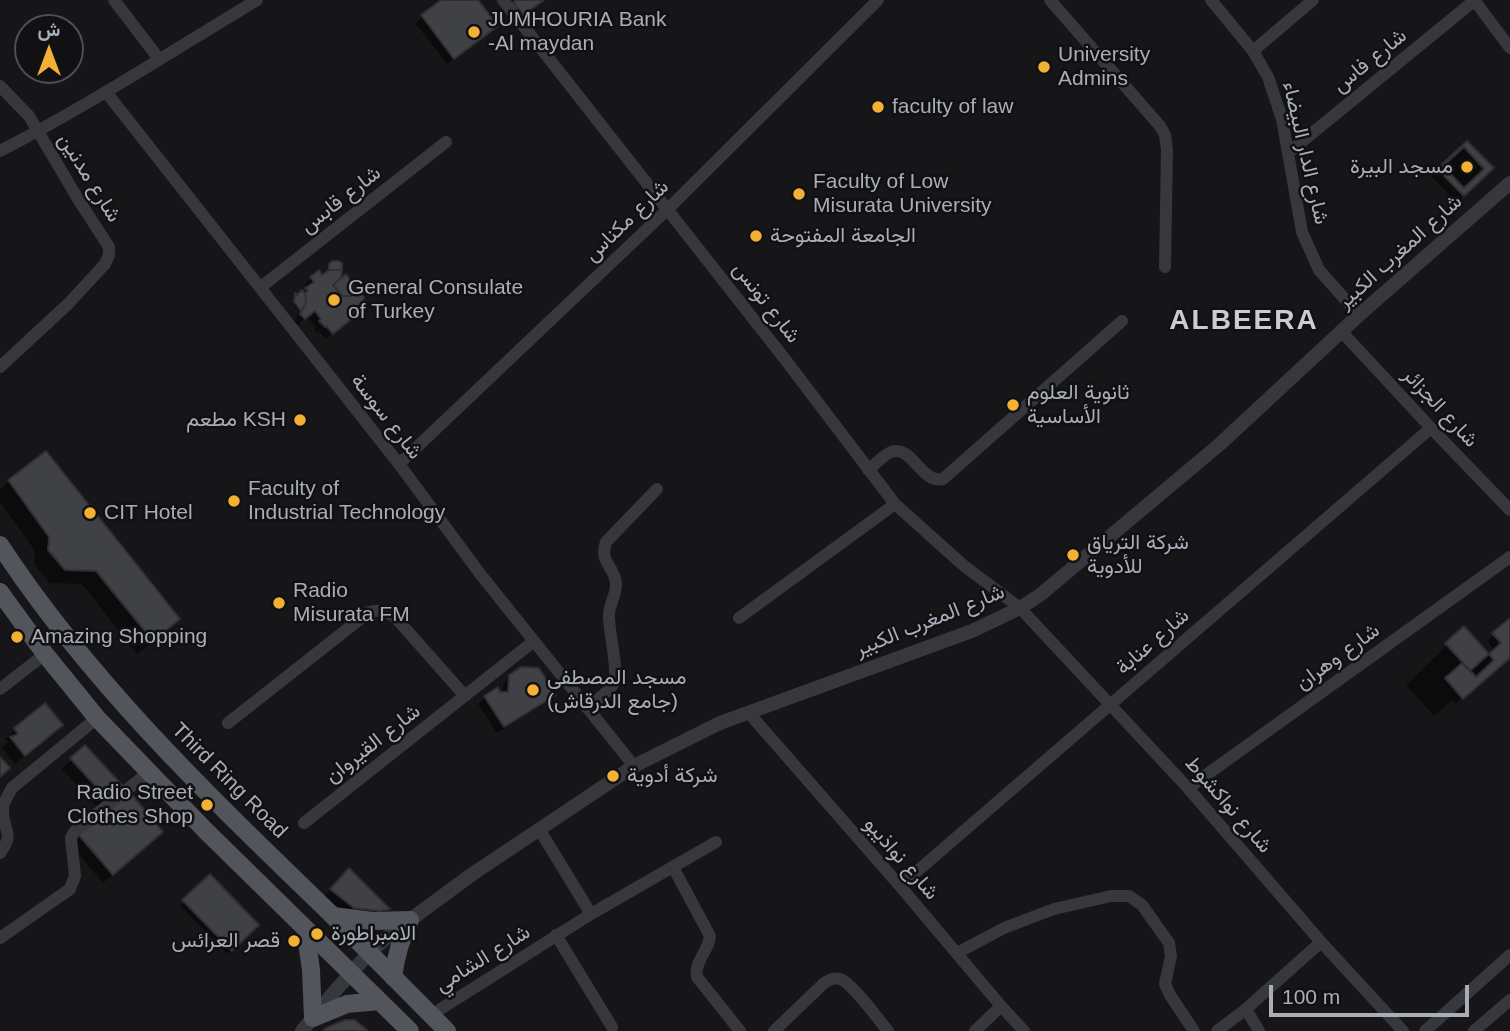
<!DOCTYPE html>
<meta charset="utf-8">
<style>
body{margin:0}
#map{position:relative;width:1510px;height:1031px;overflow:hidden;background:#161618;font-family:Helvetica,Vazirmatn,sans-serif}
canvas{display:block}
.north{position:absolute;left:14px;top:14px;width:70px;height:70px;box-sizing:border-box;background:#111113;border:2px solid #4d4f55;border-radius:50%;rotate:0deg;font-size:19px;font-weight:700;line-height:28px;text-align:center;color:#a8adb8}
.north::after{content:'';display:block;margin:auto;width:24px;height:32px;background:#f2b134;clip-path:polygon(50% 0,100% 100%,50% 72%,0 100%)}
.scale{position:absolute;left:1269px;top:985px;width:200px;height:32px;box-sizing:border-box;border:4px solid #a8adb8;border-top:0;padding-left:9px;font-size:21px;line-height:24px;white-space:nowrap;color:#a8adb8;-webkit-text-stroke:5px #111113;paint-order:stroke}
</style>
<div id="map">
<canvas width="1510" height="1031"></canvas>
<div class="north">ش</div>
<div class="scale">100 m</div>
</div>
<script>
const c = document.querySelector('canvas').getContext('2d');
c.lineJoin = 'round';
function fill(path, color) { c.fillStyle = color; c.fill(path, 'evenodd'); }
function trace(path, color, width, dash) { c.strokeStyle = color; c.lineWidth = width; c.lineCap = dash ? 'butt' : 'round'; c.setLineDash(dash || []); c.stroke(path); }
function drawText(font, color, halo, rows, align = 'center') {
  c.font = font + ' Helvetica,Vazirmatn,sans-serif'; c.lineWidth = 5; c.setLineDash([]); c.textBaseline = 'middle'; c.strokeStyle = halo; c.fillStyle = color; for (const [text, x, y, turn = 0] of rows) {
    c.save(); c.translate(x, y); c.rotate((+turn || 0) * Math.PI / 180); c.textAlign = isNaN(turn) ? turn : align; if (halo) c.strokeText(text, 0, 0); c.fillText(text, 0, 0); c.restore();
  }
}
fill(new Path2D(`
 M444,0H476L489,32L447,64L415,23Z
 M1467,143L1491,168L1456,202L1432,177Z
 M340,264V282L350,294L360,303L352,311L345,323L326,339L319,331L317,333L314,329L316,327L307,317L297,325L294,322L299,312L293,304V301L296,296L302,293L307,289L304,285L311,278L318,273L321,277L328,273V267L330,265Z
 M9,481L178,619L164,633L137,654L82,584L50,583L34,564L35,551L0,502V490Z
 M1510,620V657L1455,704L1452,700L1434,716L1406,685L1464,629L1489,656L1495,651L1487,641Z
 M510,677L553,695L547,701L497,733L478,704L485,697L502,693L503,684Z
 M45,705L61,725L15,764L2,748L8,742L5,739Z
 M85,747L110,794L97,807L62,769Z
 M127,792L152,841L103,883L69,843Z
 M349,870L387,909L381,915L347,914L324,897Z
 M210,876L257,925L227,954L180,905Z`), '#0007');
const building = new Path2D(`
 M441,0H478L498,26L454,59L421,15Z
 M515,0H544L523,15L514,3Z
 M1467,141L1494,168L1464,196L1437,169Z
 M1464,147L1484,169L1464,188L1443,166Z
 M332,261H339L342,263V270H329V264Z
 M319,270L322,275L329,270H342L341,278L333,285L342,296H351L353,293L361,294L364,297L362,304L353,309L355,312L351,315L354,317L333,334L326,326L325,327L319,321L321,319L315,311L305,319L300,314L306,303L305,293L308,291L305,288L314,282L310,277Z
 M346,274L356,289L351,296H342L333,285Z
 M302,290L305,293L306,303L301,311L294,302L295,293L297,295Z
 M46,451L180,619L153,641L96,571L65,570L48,550L49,537L8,480Z
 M1510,618V658L1463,699L1445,678L1462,663L1470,671L1501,643L1492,633Z
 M1464,626L1494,660L1476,677L1445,643Z
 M521,667L539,668L556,695L504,727L484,696L498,687L500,692H508L509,675Z
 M45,703L63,725L25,756L10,737L18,734L14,728Z
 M85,745L122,785L107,799L70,758Z
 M0,757L10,768L0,777Z
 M128,790L163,832L113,875L77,833Z
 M349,868L390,909L379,911L354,908L330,889Z
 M210,874L259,925L232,951L182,900Z
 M345,1020H355L368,1031H323L326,1028Z`);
fill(building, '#404145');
trace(building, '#303034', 2);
trace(new Path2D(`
 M114,0L159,59
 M503,0L784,358L895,504L963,565L1020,608L1188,788L1321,942L1403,1031
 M1050,0L1160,126L1165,135L1167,149L1165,267
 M1211,0L1253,51L1268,77L1282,119L1302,232L1319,270L1359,315
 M1474,0L1510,48
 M1253,51L1313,0
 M0,86L29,116L78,199L109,247V255L105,264L68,304L0,367
 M106,92L399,464L481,575L634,766
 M0,151C88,106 172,51 257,0
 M1288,153L1475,0
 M261,287L446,142
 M1342,332L1431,428L1510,510
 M399,464L667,210L878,0
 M868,470C875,465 883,455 891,452C912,444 921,484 943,479L1122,321
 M739,618L895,504
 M0,689L45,654
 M587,708C595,701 606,694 612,686C621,674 608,632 609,615C609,604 617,594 616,583C614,565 599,563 606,542L657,489
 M748,712L900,886L1001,1006L1024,1031
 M228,723L369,612C381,609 387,611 396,618L465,696
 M1188,788L1510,557
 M304,823L534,641
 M539,829L591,914
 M0,853C16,832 2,830 3,809C3,802 9,794 12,788L97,718
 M673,867L710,936C709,951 694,961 697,977L740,1031
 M900,886L1431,428
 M556,935L612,1027
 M0,938L70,889L75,876L71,838L74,832L149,772
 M957,953L1004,928L1054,909L1111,896H1129L1142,905L1169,943L1171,956L1165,984L1170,995L1194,1031
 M1246,1009L1259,1031
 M431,1015L591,914L716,842
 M774,1031L823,984C828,980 833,977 840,979C851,982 879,1020 888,1031
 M975,1031L1001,1006
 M1217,1031L1246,1009L1321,942
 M1425,1031L1510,955
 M1474,1031L1510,1000`), '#37383d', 12);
trace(new Path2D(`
 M302,1031L335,991L370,952L391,934L471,875L634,766L720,723L972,631L1020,608L1040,595L1220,444L1359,315L1510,183`), '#37383d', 14);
trace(new Path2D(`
 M0,545C91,684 212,799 331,914C370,953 408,992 447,1031
 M0,592L45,654L97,718L206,831L410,1031
 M333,916L373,921L410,920
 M305,928L311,970L313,1018L347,1004L379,1001
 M393,977C396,956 400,939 410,920`), '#53555c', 18);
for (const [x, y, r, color] of [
 [474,32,7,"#f2b134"],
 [1044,67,7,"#f2b134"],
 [878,107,7,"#f2b134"],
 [1467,167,7,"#f2b134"],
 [799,194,7,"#f2b134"],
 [756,236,7,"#f2b134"],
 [334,300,7,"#f2b134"],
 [1013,405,7,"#f2b134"],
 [300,420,7,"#f2b134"],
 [234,501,7,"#f2b134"],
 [90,513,7,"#f2b134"],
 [1073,555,7,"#f2b134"],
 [279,603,7,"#f2b134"],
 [17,637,7,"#f2b134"],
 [533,690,7,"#f2b134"],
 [613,776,7,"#f2b134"],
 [207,805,7,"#f2b134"],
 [317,934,7,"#f2b134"],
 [294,941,7,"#f2b134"]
]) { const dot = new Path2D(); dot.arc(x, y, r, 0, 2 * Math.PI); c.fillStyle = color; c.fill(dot); trace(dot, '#111113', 2.5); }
drawText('21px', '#a8adb8', '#111113', [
 ["JUMHOURIA Bank",488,20],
 ["-Al maydan",488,44],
 ["University",1058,55],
 ["Admins",1058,79],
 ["faculty of law",892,107],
 ["مسجد البيرة",1453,167,"right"],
 ["Faculty of Low",813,182],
 ["Misurata University",813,206],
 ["الجامعة المفتوحة",770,236],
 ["General Consulate",348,288],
 ["of Turkey",348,312],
 ["ثانوية العلوم",1027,393],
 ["الأساسية",1027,417],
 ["مطعم KSH",286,420,"right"],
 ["Faculty of",248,489],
 ["Industrial Technology",248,513],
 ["CIT Hotel",104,513],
 ["شركة الترياق",1087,543],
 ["للأدوية",1087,567],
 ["Radio",293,591],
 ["Misurata FM",293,615],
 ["Amazing Shopping",31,637],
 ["مسجد المصطفى",547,678],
 ["(جامع الدرقاش)",547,702],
 ["شركة أدوية",627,776],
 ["Radio Street",193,793,"right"],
 ["Clothes Shop",193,817,"right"],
 ["الامبراطورة",331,934],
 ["قصر العرائس",280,941,"right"]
], 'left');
drawText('21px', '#a8adb8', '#111113', [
 ["شارع فاس",1370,61,-39],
 ["شارع الدار البيضاء",1305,153,77],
 ["شارع مدنين",89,178,58],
 ["شارع قابس",341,200,-38],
 ["شارع مكناس",627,221,-44],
 ["شارع المغرب الكبير",1400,252,-42],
 ["شارع تونس",766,303,52],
 ["شارع الجزائر",1440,408,47],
 ["شارع سوسة",386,417,52],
 ["شارع المغرب الكبير",930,621,-22],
 ["شارع عنابة",1153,642,-41],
 ["شارع وهران",1338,657,-36],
 ["شارع القيروان",373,744,-38],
 ["Third Ring Road",229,781,45],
 ["شارع نواكشوط",1228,805,49],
 ["شارع نواذيبو",901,859,49],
 ["شارع الشامي",483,959,-32]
]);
c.letterSpacing = '2px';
drawText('bold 28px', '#c9ccd4', '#111113', [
 ["ALBEERA",1244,321]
]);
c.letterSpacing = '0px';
</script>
